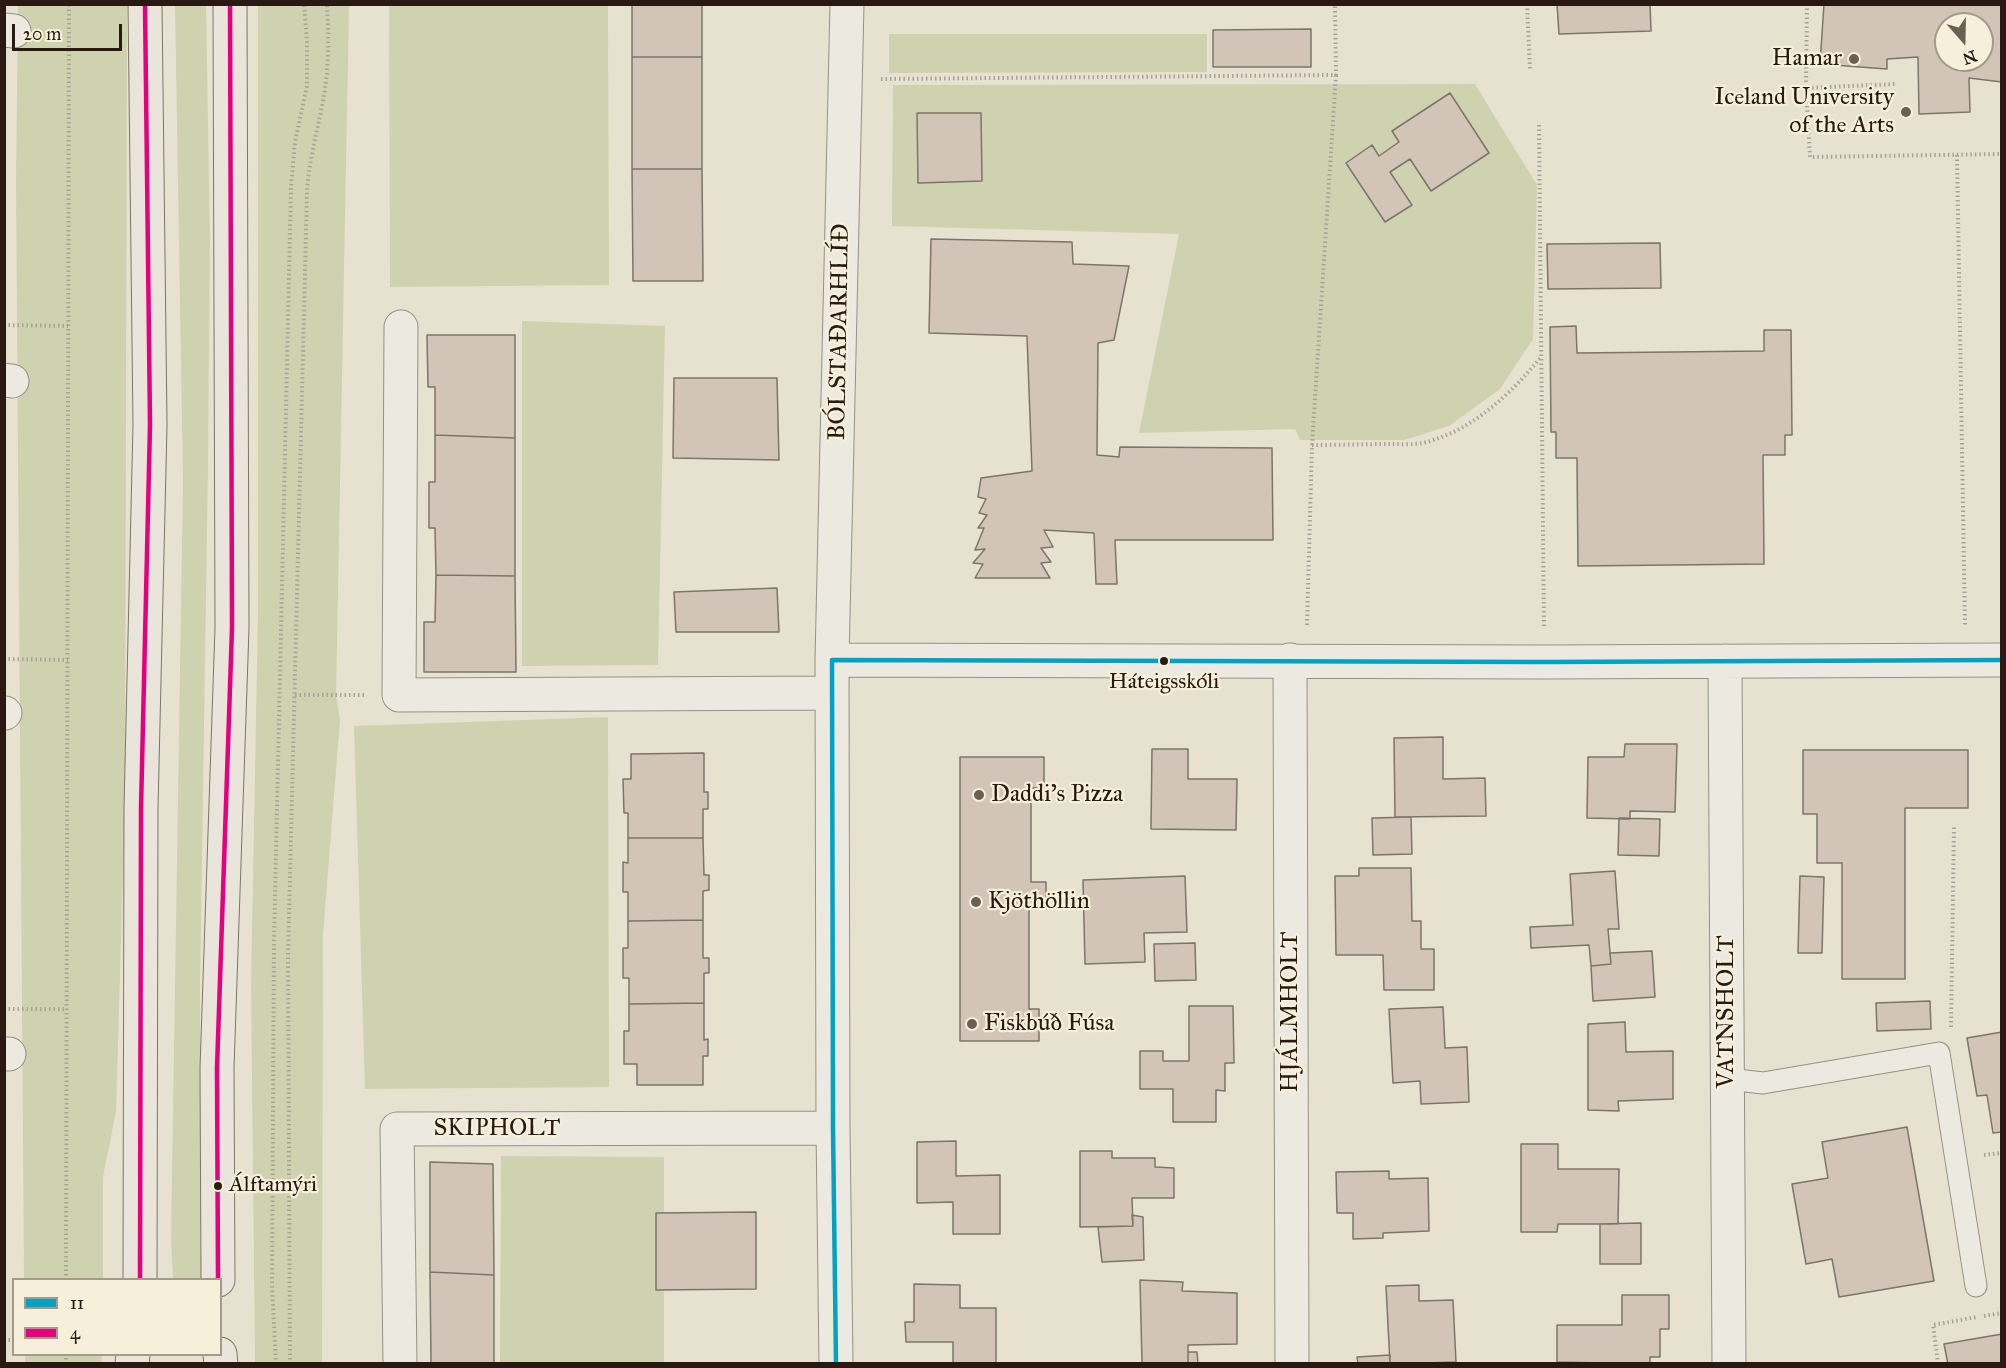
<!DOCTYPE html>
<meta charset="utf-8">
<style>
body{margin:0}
#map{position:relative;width:2006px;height:1368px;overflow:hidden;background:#e7e2d0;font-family:"IM FELL Great Primer",serif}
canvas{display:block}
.frame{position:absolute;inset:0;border:6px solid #291912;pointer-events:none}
.legend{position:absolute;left:12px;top:1278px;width:210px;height:78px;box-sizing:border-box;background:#f6f0da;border:2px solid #a49a8a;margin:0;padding:8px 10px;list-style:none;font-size:18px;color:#291912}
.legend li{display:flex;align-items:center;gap:12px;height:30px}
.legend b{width:30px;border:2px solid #a49a8a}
.north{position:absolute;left:1934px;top:12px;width:60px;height:60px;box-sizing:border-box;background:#f6f0da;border:2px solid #a49a8a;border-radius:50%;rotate:160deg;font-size:16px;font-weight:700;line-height:24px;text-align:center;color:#291912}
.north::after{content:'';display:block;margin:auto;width:21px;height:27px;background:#6c5f54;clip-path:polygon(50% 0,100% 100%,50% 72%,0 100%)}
.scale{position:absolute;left:12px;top:24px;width:110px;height:27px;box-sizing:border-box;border:3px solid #291912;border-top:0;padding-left:8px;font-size:18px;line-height:21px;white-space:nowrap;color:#291912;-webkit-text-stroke:4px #f6f0da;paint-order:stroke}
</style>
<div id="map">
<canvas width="2006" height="1368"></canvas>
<div class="frame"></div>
<ul class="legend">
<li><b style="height:8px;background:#02a2c5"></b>11</li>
<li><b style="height:8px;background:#e5007d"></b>4</li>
</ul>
<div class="north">N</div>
<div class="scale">20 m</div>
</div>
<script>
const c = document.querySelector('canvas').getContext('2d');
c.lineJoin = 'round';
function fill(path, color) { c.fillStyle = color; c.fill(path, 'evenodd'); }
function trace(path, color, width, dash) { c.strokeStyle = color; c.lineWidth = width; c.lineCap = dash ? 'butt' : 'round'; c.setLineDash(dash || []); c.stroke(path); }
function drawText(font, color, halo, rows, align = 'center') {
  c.font = font + ' "IM FELL Great Primer",serif'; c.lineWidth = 4.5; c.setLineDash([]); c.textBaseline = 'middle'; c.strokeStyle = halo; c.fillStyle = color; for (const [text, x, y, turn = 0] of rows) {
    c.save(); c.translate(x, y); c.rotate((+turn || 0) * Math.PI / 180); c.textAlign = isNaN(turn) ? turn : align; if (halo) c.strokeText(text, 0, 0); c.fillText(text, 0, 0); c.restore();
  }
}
fill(new Path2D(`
 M206,4L210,242L208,464L200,988V1235L202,1279H173L171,1239L183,481L175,5Z
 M18,5H127L125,800L116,1112L103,1177V1279H24L16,182Z
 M258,5H349L336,696L340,720L323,934L322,1364L255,1363L251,984L258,613Z
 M389,5H608L609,285L390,287Z
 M889,34H1207V72L889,73Z
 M1475,84L1537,185L1533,339L1500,389L1449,426L1404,440H1300L1295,429L1139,433L1179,234L892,226L893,85Z
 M522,321L665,326L658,665L522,666Z
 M608,717L609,1087L365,1089L354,726Z
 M501,1156L664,1157V1363L500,1364Z
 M25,1355H102L101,1363H25Z`), '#cfd2ae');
const building = new Path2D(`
 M632,4H702V57H632Z
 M1557,4H1650L1651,31L1559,34Z
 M1824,4H2002V82L1969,78L1970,112L1919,114L1918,57L1887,59V69L1820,64ZM1946,24H1982V60H1946Z
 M1311,29V67H1213V30Z
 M632,57H702V169H632Z
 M1450,93L1489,153L1431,191L1410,159L1390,172L1412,205L1385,222L1346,163L1372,145L1379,156L1399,142L1392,131Z
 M917,113H981L982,181L918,183Z
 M632,169H702L703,281H633Z
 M931,239L1072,242L1073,264L1129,266L1114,340L1098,343L1097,455L1119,457L1120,447L1272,448L1273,540H1115L1117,584H1096L1094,533L1044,530L1053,547L1041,548L1051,562L1041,563L1050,578H975L983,564L973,563L985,549L975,550L984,528H978L987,515L979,513L986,499L978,497L981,478L1032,471L1027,336L929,333Z
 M1660,243L1661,288L1548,289L1547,244Z
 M1576,326L1577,353L1764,351V330H1791L1792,435H1785V455H1763L1764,564L1578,566L1577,458H1556V432H1551L1550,327Z
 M427,335H515V438L435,435V387H428Z
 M674,378H777L779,460L673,458Z
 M435,435L515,438V576L436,575L435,528H429V482H435Z
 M436,575L515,576L516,672H424V622H435Z
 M777,588L779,632H676L674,592Z
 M1443,737V779L1485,778L1486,816L1395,817L1394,738Z
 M1625,744H1677L1675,812L1630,811V819L1587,818L1588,757H1624Z
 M1152,749H1188V779H1237L1236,830L1151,829Z
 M1803,750H1968V808H1905V979H1842V863H1817V814H1803Z
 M704,753V792H708V809H703V838H628V813H624L623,779H631V754Z
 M960,757H1044V788H1031V882H1046V909H1029V1009H1039V1041H960Z
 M1411,817L1412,854L1373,855L1372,818Z
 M1619,818L1660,819L1659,856L1618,855Z
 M628,838H703L704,875H709V890L703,891V920L628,921V892H623V862L628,863Z
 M1359,868H1411L1412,921H1421V949H1434V990H1384L1383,955H1336L1335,876H1359Z
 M1615,871L1619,929H1608L1611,964L1591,966L1589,945L1531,948L1530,927L1573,925L1570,874Z
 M1185,876L1187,932L1144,933L1145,962L1085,964L1083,880Z
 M1800,876L1824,877L1822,953H1798Z
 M703,920V958H709V973H704V1003L629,1004V978H623V948H628V921Z
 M1195,943L1196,980L1155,981L1154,944Z
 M1652,951L1655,997L1593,1001L1591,966L1611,964L1610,953Z
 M1930,1001L1931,1029L1877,1031L1876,1003Z
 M704,1003V1040L708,1039V1056H703V1085H637V1064H624V1031H629V1004Z
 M1189,1006H1233L1234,1063H1225V1091L1216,1090V1122H1173V1089H1140V1051H1163V1061H1189Z
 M1443,1007L1445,1048L1467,1047L1469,1102L1421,1104L1420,1081L1393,1083L1389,1009Z
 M1625,1022L1626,1052L1673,1051V1099L1618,1101L1619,1111L1588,1110V1024Z
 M2002,1032V1132L1993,1133L1987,1095L1977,1096L1967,1038Z
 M1907,1127L1934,1281L1839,1297L1832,1259L1806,1264L1792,1184L1828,1178L1822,1142Z
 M956,1141V1176L1000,1175V1234H953V1202L917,1203V1142Z
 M1521,1144H1558V1169H1619L1618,1224H1558L1557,1232H1521Z
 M1080,1151H1112V1158H1155V1167L1174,1168V1198H1132L1133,1226L1080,1227Z
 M430,1162L493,1164L494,1275L430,1272Z
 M1389,1171V1179L1428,1178L1429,1231L1383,1233V1238L1353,1239V1213H1337L1336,1172Z
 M756,1212V1289L656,1290V1213Z
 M1132,1215L1143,1217L1144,1260L1102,1262L1098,1227L1133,1226Z
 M1641,1223V1264H1600V1224Z
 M430,1272L494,1275V1364H431Z
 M1140,1280L1183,1282L1182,1291L1237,1293V1344L1188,1345V1364H1142Z
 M914,1284L960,1285V1308H996V1364H953V1342H906L905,1322H914Z
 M1419,1285V1301L1453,1300L1456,1362L1390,1364L1386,1286Z
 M1622,1295H1669V1329H1660V1357H1650V1364L1557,1362V1325H1622Z
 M2002,1334V1364H1948L1944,1344Z
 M1188,1352H1197L1198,1364H1188Z
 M1390,1355V1364H1358L1357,1357Z`);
fill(building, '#d2c5b7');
trace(building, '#7b756b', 1.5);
const lane = new Path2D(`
 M1728,1079L1763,1083L1939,1053L1976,1286`);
const street = new Path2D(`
 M4,30L14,31
 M401,327L399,695L832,693
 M4,380L12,381
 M832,660L1544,662L2002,660
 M1290,660L1292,1364
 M1725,661L1729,1364
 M4,713H5
 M4,1054H9
 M400,1364L397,1129L833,1128
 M836,1364L833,1128L832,660L847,4`);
const primary = new Path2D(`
 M140,1280L141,808L150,425L145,4
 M218,1280L217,1068L232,628L230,4
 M220,1354L221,1364
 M132,1364L133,1354`);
trace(lane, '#959085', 23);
trace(street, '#959085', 35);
trace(primary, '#7b756b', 35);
trace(new Path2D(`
 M1527,4L1530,69
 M1807,4L1806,88L1895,84
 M881,79L1336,75L1335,4
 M1806,88L1810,157L2002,154
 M1539,125L1544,628
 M1957,155L1965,626
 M4,325L68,326
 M1312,445L1336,75
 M1307,625L1312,445C1338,445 1365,444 1391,444C1401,444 1413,445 1423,443C1472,431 1511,394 1541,357
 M4,659L68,660
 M295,695H365
 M4,1009H67
 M1951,1027L1954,827
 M1984,1155L2002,1153
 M66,1280L69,4
 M1984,1316L2002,1313
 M4,1340H14
 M66,1364V1354
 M276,1364L272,1285L274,942L291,187L295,142L307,86V41L304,4
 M290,1364L288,956L307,192C309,161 317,132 323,101C329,69 329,37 327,4
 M1938,1364L1933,1325L1977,1317`), '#a7a39b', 4, [1.5, 3]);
trace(lane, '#eceae0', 21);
trace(street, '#eceae0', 33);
trace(primary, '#e9e5db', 33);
trace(new Path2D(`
 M832,660L1544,662L2002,660
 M832,660L833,1128L836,1364`), '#02a2c5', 4.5);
trace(new Path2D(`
 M140,1280L141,808L150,425L145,4
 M218,1280L217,1068L232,628L230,4`), '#e5007d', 4.5);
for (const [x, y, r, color] of [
 [1854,59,6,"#6c5f54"],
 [1906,112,6,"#6c5f54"],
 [1164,661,5,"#291912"],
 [979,795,6,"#6c5f54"],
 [976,902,6,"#6c5f54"],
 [972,1024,6,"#6c5f54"],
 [218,1186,5,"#291912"]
]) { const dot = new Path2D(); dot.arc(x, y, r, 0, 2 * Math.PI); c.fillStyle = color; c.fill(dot); trace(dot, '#f6f0da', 2); }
drawText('22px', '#291912', '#f6f0da', [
 ["Háteigsskóli",1164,683],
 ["Álftamýri",229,1186,"left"]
]);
drawText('24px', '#291912', '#f6f0da', [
 ["Hamar",1842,59,"right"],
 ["Iceland University",1894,98,"right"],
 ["of the Arts",1894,126,"right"],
 ["Daddi's Pizza",991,795],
 ["Kjöthöllin",988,902],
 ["Fiskbúð Fúsa",984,1024]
], 'left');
drawText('24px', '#291912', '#f6f0da', [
 ["BÓLSTAÐARHLÍÐ",840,332,-89],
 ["HJÁLMHOLT",1291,1012,-90],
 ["VATNSHOLT",1727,1012,-90],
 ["SKIPHOLT",497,1129]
]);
</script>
